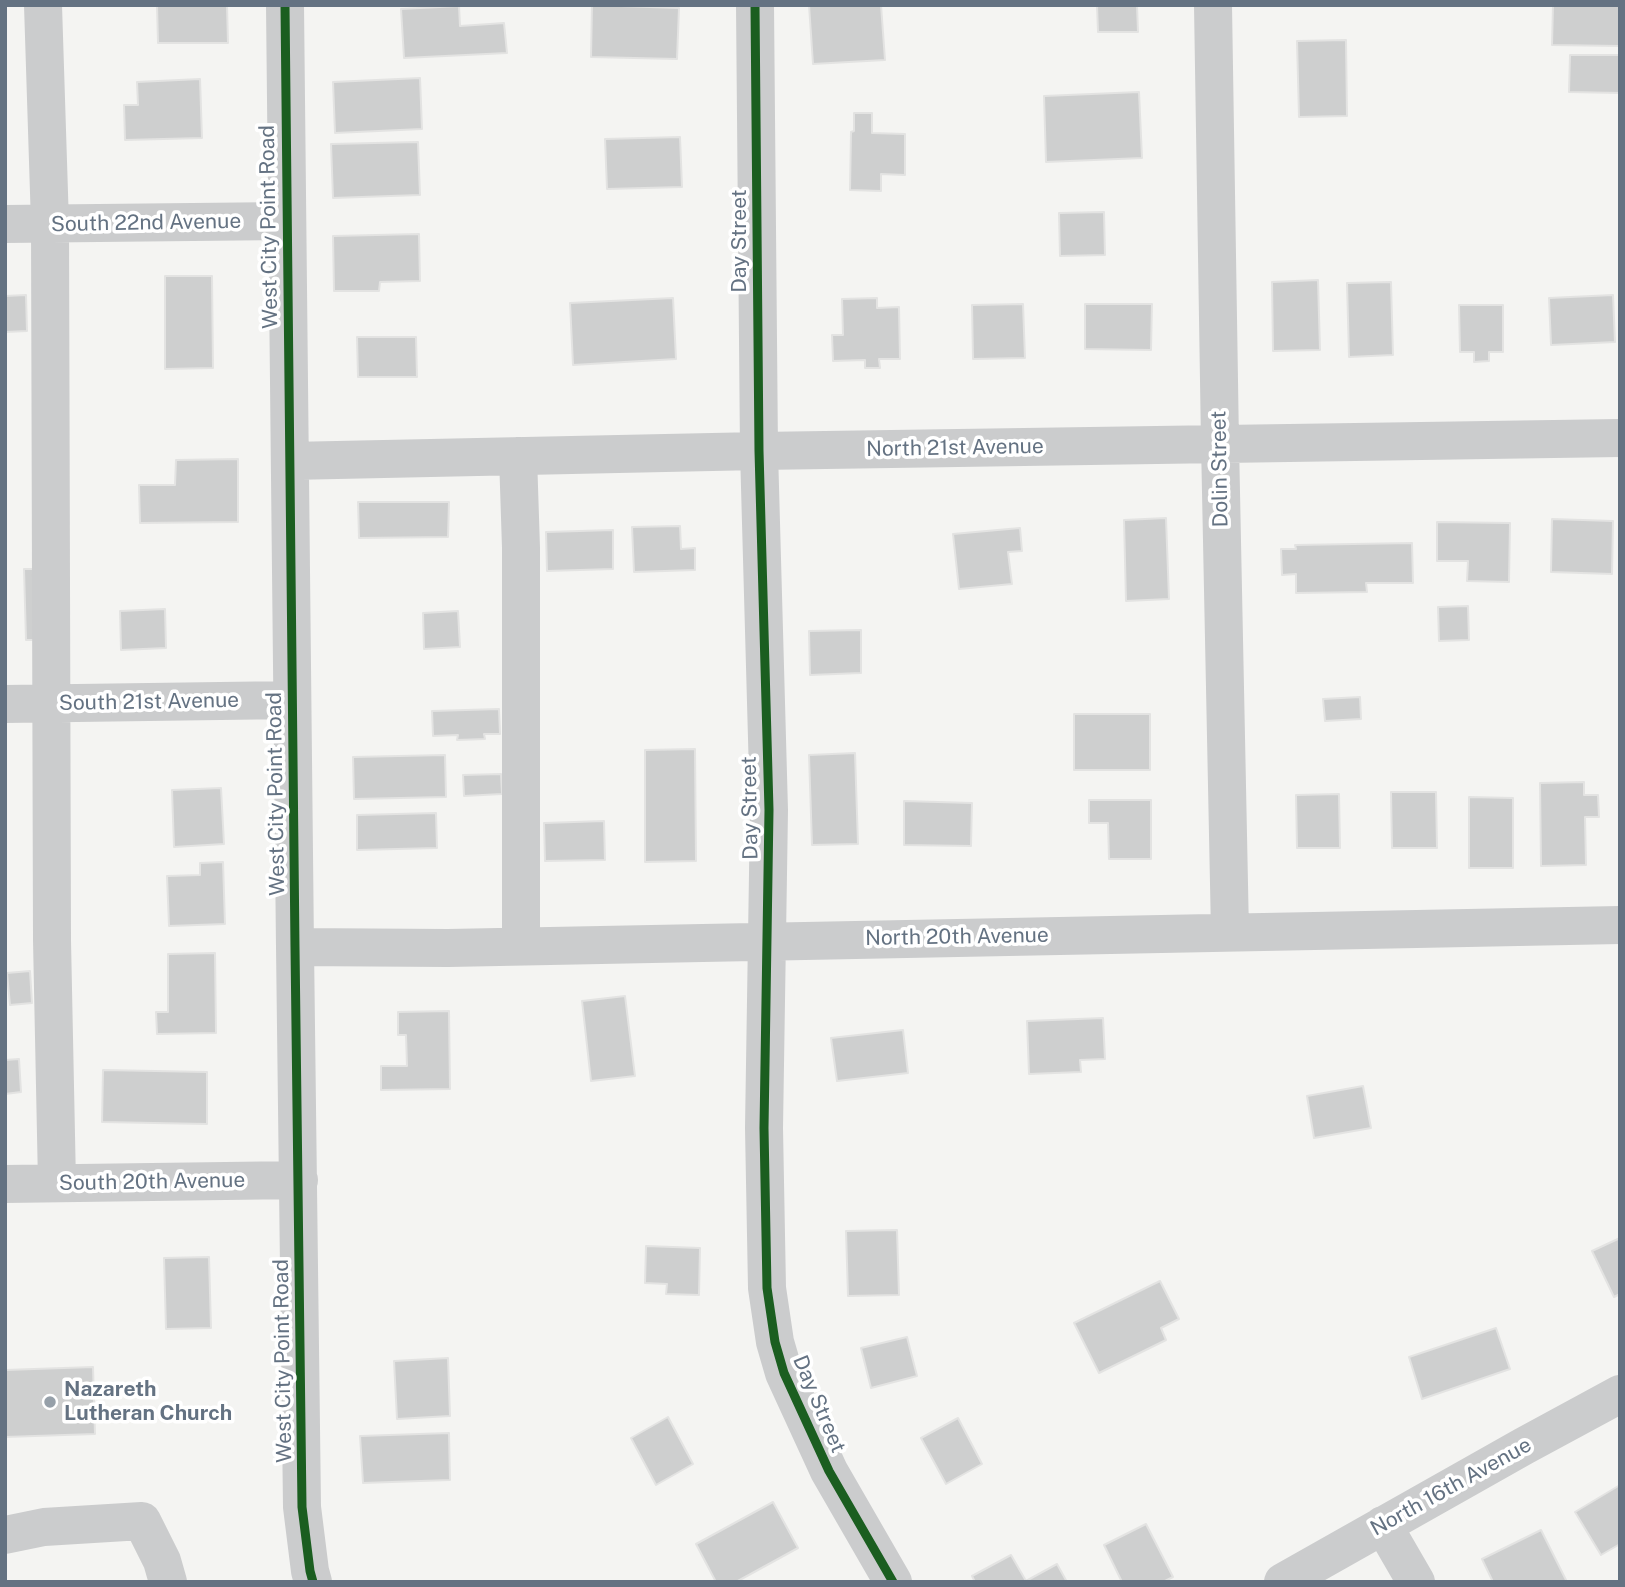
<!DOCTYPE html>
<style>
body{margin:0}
#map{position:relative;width:1625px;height:1587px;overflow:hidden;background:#f4f4f2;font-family:"Public Sans",sans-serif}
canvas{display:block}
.frame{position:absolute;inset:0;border:7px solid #647282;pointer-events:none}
</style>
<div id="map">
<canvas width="1625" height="1587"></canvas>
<div class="frame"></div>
</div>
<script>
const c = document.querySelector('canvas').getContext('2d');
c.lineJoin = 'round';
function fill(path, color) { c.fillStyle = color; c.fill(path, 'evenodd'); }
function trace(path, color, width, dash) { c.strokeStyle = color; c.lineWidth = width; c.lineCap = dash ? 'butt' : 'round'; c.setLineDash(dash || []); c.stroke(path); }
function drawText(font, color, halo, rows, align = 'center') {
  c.font = font + ' "Public Sans",sans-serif'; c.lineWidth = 7; c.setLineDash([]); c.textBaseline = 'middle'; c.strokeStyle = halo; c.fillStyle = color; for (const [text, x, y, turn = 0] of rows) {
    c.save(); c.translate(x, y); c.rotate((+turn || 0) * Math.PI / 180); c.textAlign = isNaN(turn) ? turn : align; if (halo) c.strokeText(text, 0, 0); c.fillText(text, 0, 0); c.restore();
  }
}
const building = new Path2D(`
 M157,5H227L228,43H158Z
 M592,5L679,8L677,59L591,57Z
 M809,5H881L885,60L813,64Z
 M1097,5H1137L1138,32H1098Z
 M1553,5H1620V46L1552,45Z
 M459,6L460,26L504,23L507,53L404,58L401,9Z
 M1346,40L1347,116L1299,117L1297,41Z
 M1570,55H1620V93L1569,92Z
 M420,78L422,129L335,133L333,82Z
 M200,79L202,138L125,140L124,105H138L137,82Z
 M1139,92L1142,158L1046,162L1044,96Z
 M854,113H872V133L905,134V175L881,174V191L850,190L851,132L854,131Z
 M680,137L682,187L607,189L605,139Z
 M418,142L420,195L333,198L331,144Z
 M1104,212L1105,255L1060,256L1059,213Z
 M419,234L420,281L380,282L379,291H334L333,236Z
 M165,276H212L213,368L165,369Z
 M1318,280L1320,350L1273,351L1272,282Z
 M1391,282L1393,355L1349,357L1347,283Z
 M26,295L27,331L5,332V296Z
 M1613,295L1615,342L1551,345L1549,298Z
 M673,298L676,359L573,365L570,303Z
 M877,298V308L899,307L900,359H879L880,368H865V360L833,361L832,335H843L842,299Z
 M1023,304L1025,358L973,359L972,305Z
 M1085,304H1152L1151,350L1085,349Z
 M1459,305H1503V352H1489V361L1474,362V352H1460Z
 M357,337H416L417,377H358Z
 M238,459V522L140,523L139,485H175L176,460Z
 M358,502H449L448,537L359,538Z
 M1166,518L1169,599L1126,601L1124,520Z
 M1552,519L1613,521L1612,574L1551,572Z
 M1437,522L1510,523L1509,582L1467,581L1468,561H1437Z
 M680,526L681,549L695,548V570L634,572L632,527Z
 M1020,528L1022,551L1008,552L1012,584L959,589L953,534Z
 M613,530V569L547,571L546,532Z
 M1412,543L1413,583H1366L1367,592L1296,593V574L1282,575L1281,549H1296L1295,545Z
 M24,569H42L44,640H26Z
 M1468,606L1469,640L1439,641L1438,607Z
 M165,609L166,648L121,650L120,611Z
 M458,611L460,647L424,649L423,613Z
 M861,630V673L810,675L809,631Z
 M1360,697L1361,719L1325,721L1323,699Z
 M499,709L500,734H484L485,739L457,740L458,735L433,736L432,711Z
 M1074,714H1150V770H1074Z
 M695,749L696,861L645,862V750Z
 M855,753L858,844L812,845L809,755Z
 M445,755L446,797L354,799L353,757Z
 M501,774L502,794L464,796L463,775Z
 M1584,782V795H1598L1599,817H1585L1586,865L1541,866L1540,783Z
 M221,788L224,844L174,847L172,790Z
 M1391,792H1436L1437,848H1392Z
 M1339,794L1340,848H1297L1296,795Z
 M1469,797L1513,798V868H1469Z
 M1089,800H1151V859H1109L1108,823H1089Z
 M904,801L972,803L971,846L904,845Z
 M436,813L437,848L357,850V815Z
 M604,821L605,860L545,861L544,823Z
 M223,862L225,924L169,926L167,876L200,875V863Z
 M215,953L216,1033L157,1034L156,1012H168V954Z
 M30,971L32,1003L10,1005L7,973Z
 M625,996L635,1076L591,1081L582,1001Z
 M449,1011L450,1089L381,1090V1066H407L406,1035H398V1012Z
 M1103,1018L1105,1059L1080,1060L1081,1072L1029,1074L1027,1021Z
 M903,1030L908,1073L837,1081L831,1038Z
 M19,1059L21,1092L5,1094V1060Z
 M103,1070L207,1072V1124L102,1122Z
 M1363,1086L1371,1128L1314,1138L1307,1096Z
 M897,1230L899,1295L848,1296L846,1231Z
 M1620,1238V1294L1614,1297L1592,1251Z
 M646,1246L700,1248L699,1295L666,1294L667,1284L645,1283Z
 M209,1257L211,1328L166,1329L164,1258Z
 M1160,1281L1179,1319L1161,1328L1166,1340L1099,1373L1074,1323Z
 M1496,1328L1510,1369L1422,1399L1409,1357Z
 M907,1337L917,1376L871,1388L861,1348Z
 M448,1358L450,1416L397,1419L394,1361Z
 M93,1367L95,1434L5,1437V1370Z
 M668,1417L693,1464L656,1485L631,1438Z
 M958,1418L982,1464L946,1484L921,1438Z
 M449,1433L450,1480L363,1483L360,1436Z
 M1620,1485V1544L1601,1555L1575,1512Z
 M773,1502L798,1548L736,1582H716L696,1544Z
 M1146,1524L1173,1577L1163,1582H1122L1104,1545Z
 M1541,1530L1567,1582H1493L1482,1559Z
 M1011,1555L1026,1581L1057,1564L1067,1582H975L972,1576Z`);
fill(building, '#cecfcf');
trace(building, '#e3e3e2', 2);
trace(new Path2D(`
 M43,5L50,224L52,940L57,1183
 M285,5L295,947L302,1507L310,1571L313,1582
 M755,5L759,451L769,810L764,1128L767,1288L775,1342L784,1373L829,1471L893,1582
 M1213,5L1220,443L1230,932
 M5,224L286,221
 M518,456L521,548V946
 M290,461L759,451L1620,438
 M5,704L292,700
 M295,947L448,948L1620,925
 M5,1184L299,1180
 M1383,1525L1416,1582
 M5,1535L44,1527L142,1521L162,1561L168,1582
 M1283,1582L1524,1446L1620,1394`), '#cbcccd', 38);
trace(new Path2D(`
 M285,5L295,947L302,1507L310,1571L313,1582
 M755,5L759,451L769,810L764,1128L767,1288L775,1342L784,1373L829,1471L893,1582`), '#1b5e20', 9);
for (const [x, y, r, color] of [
 [50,1402,7,"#96a0a9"]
]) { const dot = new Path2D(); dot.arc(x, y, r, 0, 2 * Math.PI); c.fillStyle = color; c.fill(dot); trace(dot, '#fff', 2.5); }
drawText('21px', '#647282', '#fff', [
 ["South 22nd Avenue",146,223,-1],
 ["West City Point Road",269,227,-91],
 ["Day Street",740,241,-90],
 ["North 21st Avenue",955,448,-1],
 ["Dolin Street",1220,469,-91],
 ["South 21st Avenue",149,702,-1],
 ["West City Point Road",276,794,-91],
 ["Day Street",750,808,-91],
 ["North 20th Avenue",957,937,-1],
 ["South 20th Avenue",152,1182,-1],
 ["West City Point Road",283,1361,-91],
 ["Day Street",819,1404,67],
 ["North 16th Avenue",1451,1487,-29]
]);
drawText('bold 21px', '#647282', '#fff', [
 ["Nazareth",64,1390],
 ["Lutheran Church",64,1414]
], 'left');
</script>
